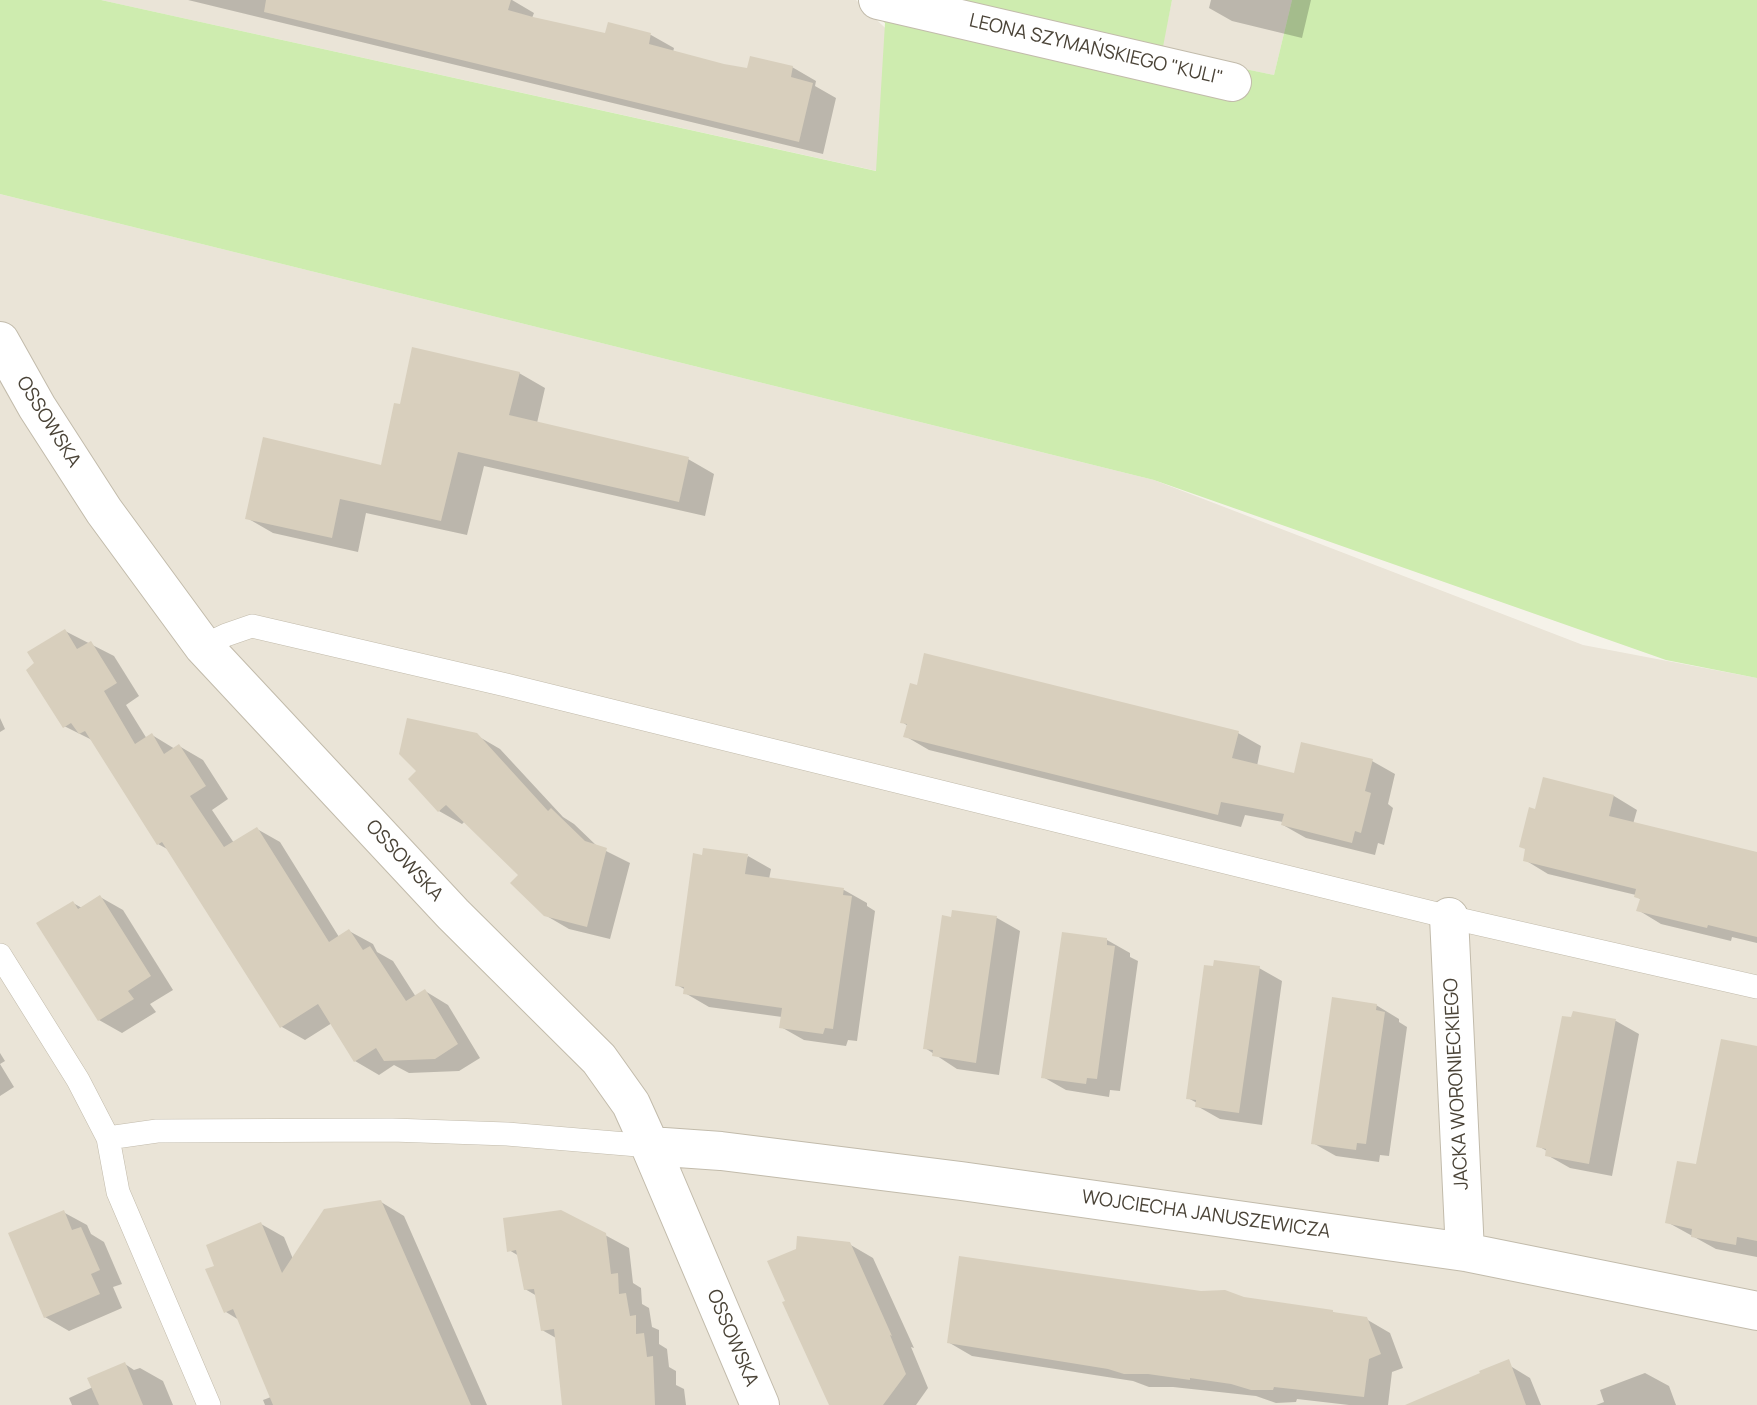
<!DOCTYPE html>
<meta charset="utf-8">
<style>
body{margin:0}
canvas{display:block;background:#f5f2e9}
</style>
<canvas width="1757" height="1405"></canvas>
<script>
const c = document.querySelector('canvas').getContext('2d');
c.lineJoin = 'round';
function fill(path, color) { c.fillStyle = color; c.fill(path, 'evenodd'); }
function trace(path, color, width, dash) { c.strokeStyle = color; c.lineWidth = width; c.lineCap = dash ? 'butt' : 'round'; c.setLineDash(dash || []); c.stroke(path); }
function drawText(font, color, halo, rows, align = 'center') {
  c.font = font + ' Manrope,sans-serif'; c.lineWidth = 7; c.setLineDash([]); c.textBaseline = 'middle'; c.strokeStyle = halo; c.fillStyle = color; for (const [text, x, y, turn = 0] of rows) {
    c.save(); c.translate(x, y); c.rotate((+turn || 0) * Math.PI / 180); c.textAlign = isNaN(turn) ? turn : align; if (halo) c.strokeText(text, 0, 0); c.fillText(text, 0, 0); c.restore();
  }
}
fill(new Path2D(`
 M101,0H856L906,48L877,171Z
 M1172,0H1292L1274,75L1161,52Z
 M0,194L1154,480L1583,645L1757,678V1405H0Z`), '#eae4d7');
fill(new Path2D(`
 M0,0H101L876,171L885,23L859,0H1172L1162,52L1274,75L1292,0H1757V678L1666,660L1154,480L0,194Z`), '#ceecaf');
fill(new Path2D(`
 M188,0H512L534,13L532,18L606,36L651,35L674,48L673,52L723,65L748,70L792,67L816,81L815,86L836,98L823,154Z
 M1211,0H1311L1302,38L1232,21L1209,8Z
 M519,373L545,388L537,423L688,459L714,474L705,516L484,466L467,535L366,513L358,552L273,533L247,518L382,467L402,406Z
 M65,631L114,656L139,696L126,705L147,739L152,735L175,749L179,746L203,760L228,799L212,810L234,843L257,829L280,842L339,937L349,931L373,944L377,952L393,961L416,997L425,991L448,1005L480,1058L459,1071L409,1073L394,1065L379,1075L355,1061L332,1023L305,1040L282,1027L169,850L158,844L94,741L64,726Z
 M0,718L5,729L0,732Z
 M902,722L1238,733L1261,746L1257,766L1295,776L1372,761L1395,774L1388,804L1393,808L1384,845L1378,843L1375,855L1306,838L1283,825V822L1245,815L1241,827L929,750L905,736L908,726Z
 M476,735L500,749L563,817L574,824L598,847L630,863L610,939L569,929L545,915L520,875L465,821L462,824L439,811Z
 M1614,796L1637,810L1633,824L1757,853V943L1732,937L1731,941L1661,924L1638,910L1641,900L1636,895L1548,874L1525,860L1537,811Z
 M748,856L771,869L769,879L844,890L867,903V906L875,911L857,1041L848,1040L846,1046L804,1040L781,1027L782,1017L709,1007L685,993L686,990L677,985Z
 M100,897L123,910L173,990L150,1004L156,1012L122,1033L99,1020L73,903L82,908Z
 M953,912L997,918L1020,931L999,1075L957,1069L925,1048Z
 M1107,940L1130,953V957L1138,961L1120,1091L1110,1090L1109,1097L1066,1090L1043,1077Z
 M1259,968L1282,981L1262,1125L1220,1119L1197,1106V1103L1188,1098Z
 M1376,1005L1399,1019V1022L1407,1027L1389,1156L1380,1155L1379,1162L1336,1156L1313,1143Z
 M1574,1013L1616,1021L1639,1034L1612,1176L1570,1168L1547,1155V1151L1538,1146Z
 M1757,1048V1257L1716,1249L1667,1222Z
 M0,1053L5,1061L0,1064Z
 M0,1064L14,1087L0,1096Z
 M381,1202L404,1216L487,1405H265L263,1400L271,1397L239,1320L226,1312L216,1266L261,1224L284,1237L293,1259Z
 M63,1212L87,1225L91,1234L104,1242L122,1284L113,1287L122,1308L69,1331L45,1317Z
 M605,1235L629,1248L633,1283L641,1288L642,1304L649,1308L652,1327L659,1330V1344L667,1349L669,1367L676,1371V1385L684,1389L686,1405H576L556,1338L542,1330L537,1296L525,1289L519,1256L509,1250Z
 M849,1244L873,1258L914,1348L911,1347L928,1388L916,1405H830Z
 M1243,1299L1333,1312L1338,1315L1366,1319L1390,1333L1403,1368L1392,1372L1388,1405H1349L1297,1399L1296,1402L1276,1403L1256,1396L1173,1387H1149L1133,1381L972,1356L948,1342Z
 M125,1364L134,1370L140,1368L163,1381L173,1405H72L69,1398L93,1387Z
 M1507,1364L1530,1378L1541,1405H1457Z
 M1645,1373L1669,1386L1676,1405H1596L1604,1402L1600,1390Z`), '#0003');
fill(new Path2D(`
 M266,0H511L508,10L533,17L605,33L608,22L651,33L649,44L724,64L747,68L750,56L793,66L791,77L813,83L799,142L264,12Z
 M412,347L520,372L509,415L689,457L679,502L458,452L441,521L340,499L332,538L245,519L263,437L381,465L394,403L400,404Z
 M65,629L77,649L91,641L117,683L104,691L135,744L152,733L164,754L179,744L206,786L190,796L224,847L257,827L329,942L349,929L363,950L370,946L406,1001L425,989L458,1044L435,1059L384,1061L376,1048L354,1062L318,1004L280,1028L162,842L157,845L85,731L79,734L71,723L63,728L26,670L34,663L27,652Z
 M924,653L1239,731L1232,758L1294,773L1301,742L1373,759L1365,791L1371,793L1361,833L1355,831L1352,843L1281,825L1284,814L1221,802L1218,815L903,737L907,724L900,723L910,683L917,685Z
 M407,718L477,733L548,811L551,808L585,841L607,848L587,927L544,916L510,883L518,875L446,805L438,812L408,779L416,771L399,754Z
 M1543,777L1614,795L1609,816L1757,852V937L1708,925L1707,928L1636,911L1640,899L1634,897L1636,889L1523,861L1525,849L1519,847L1529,807L1535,809Z
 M703,848L748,854L745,874L844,888L843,895L852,896L833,1029L825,1028L823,1034L779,1028L782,1008L683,994L684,987L675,986L693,853L702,855Z
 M100,895L151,976L128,991L134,999L98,1021L36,923L73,901L78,909Z
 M952,910L997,916L976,1063L932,1056L933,1050L923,1049L942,915L951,917Z
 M1062,932L1107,938V945L1115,946L1097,1079L1087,1078L1086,1084L1041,1078Z
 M1214,960L1260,966L1239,1113L1195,1107L1196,1100L1186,1099L1204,965L1213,966Z
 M1332,997L1377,1004L1376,1010L1385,1012L1366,1144L1357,1143L1356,1150L1311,1144Z
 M1573,1011L1616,1019L1589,1164L1545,1156L1546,1149L1536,1147L1562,1016L1571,1017Z
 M1721,1039L1757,1046V1241L1737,1237L1736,1245L1691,1237L1692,1229L1665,1223L1677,1161L1696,1164Z
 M381,1200L471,1405H273L233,1309L224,1313L205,1269L214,1266L206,1245L261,1222L282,1273L324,1209Z
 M64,1210L72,1230L81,1227L100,1270L91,1274L100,1294L44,1318L8,1233Z
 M561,1210L606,1233L611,1274L618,1273L619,1294L626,1293L630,1316L636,1315V1334L644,1333L647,1357L653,1356L655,1405H562L554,1329L541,1331L534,1289L524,1290L516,1250L507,1252L503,1218Z
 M797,1236L850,1242L892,1336L890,1335L906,1374L883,1405H829L782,1302L785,1301L767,1261L796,1249Z
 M959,1256L1201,1291L1225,1290L1244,1297L1333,1310V1312L1367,1317L1381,1354L1369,1359L1364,1397L1274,1387L1273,1390H1251L1231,1384L1190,1378V1380L1148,1374H1124L1108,1369L947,1343Z
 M1509,1359L1526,1405H1405L1480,1373L1479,1371Z
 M125,1362L143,1405H99L87,1378Z`), '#d8cfbd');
const lane = new Path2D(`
 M203,646L226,635L252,626L506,685L1449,917L1757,987
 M0,955L78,1080L108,1138L157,1131L392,1130L507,1134L650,1146
 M108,1138L118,1192L209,1405`);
const street = new Path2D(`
 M878,0L1232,82
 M0,341L37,407L104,511L203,646L453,914L599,1059L631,1104L650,1146L760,1405
 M1449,917L1465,1252
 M650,1146L721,1151L961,1181L1465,1252L1757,1311`);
trace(lane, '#c2bbab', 24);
trace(street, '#c2bbab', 40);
trace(lane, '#fff', 23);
trace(street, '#fff', 38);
drawText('19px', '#4a4337', '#fff', [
 ["LEONA SZYMAŃSKIEGO \"KULI\"",1096,50,13],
 ["OSSOWSKA",48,422,58],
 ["OSSOWSKA",404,861,47],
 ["JACKA WORONIECKIEGO",1457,1084,-93],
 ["WOJCIECHA JANUSZEWICZA",1206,1215,8],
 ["OSSOWSKA",732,1338,67]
]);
</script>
